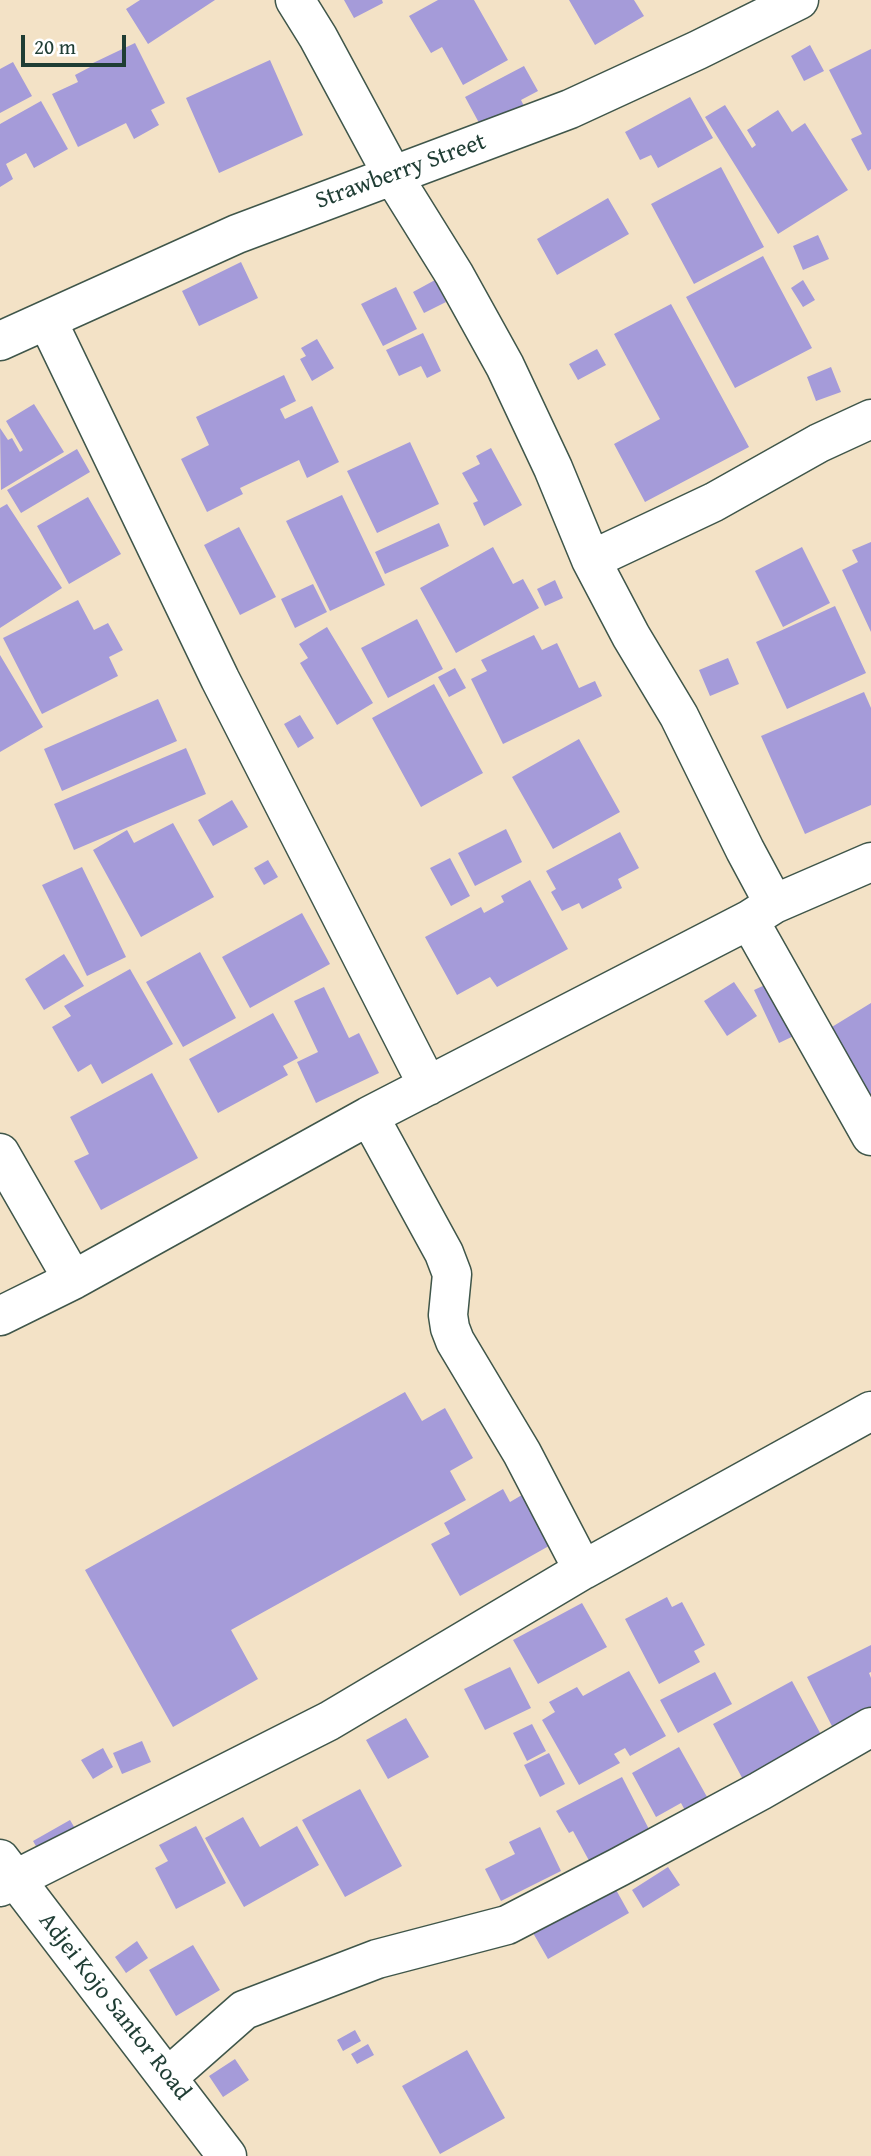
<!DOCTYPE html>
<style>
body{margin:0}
#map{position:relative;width:871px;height:2156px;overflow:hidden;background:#f3e2c6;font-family:"Gentium Book Plus",serif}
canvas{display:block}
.scale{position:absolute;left:21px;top:35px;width:105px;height:32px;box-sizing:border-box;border:4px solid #1f3d34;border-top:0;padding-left:9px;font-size:21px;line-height:24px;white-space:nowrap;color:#1f3d34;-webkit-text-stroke:5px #fff;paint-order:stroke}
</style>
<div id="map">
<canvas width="871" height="2156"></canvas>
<div class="scale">20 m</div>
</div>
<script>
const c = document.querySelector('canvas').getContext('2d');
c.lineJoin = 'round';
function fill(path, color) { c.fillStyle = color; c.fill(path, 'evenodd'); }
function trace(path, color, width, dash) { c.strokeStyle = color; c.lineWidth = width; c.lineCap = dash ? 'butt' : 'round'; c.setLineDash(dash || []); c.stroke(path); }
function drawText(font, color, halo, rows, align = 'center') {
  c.font = font + ' "Gentium Book Plus",serif'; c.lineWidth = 7; c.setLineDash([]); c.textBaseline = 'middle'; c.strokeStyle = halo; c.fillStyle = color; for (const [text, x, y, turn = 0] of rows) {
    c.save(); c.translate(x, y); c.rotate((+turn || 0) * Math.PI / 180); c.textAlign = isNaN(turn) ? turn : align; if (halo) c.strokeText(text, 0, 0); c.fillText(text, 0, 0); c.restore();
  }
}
fill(new Path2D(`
 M140,0H215L148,44L126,9Z
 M344,0H382L383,3L354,18Z
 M438,0H474L508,60L463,85L442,47L431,53L409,16Z
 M569,0H634L644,16L595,45Z
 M135,43L165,103L151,110L159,125L134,139L126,123L78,147L52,94L78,82L75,75L94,65L93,63Z
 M810,45L824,71L804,81L791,56Z
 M871,49V169L868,171L851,139L862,134L829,70Z
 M270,60L303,135L219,173L186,98Z
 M13,62L32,96L0,113V69Z
 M524,66L538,91L521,100L526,110L484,132L465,97Z
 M690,97L713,138L658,168L651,155L640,160L625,132Z
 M41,101L68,149L34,168L26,153L6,164L13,179L0,187V124Z
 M725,105L752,148L756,145L747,130L778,110L792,132L805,123L848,190L778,234L705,117Z
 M721,167L764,247L694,284L651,204Z
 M608,198L629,234L557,275L537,239Z
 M818,235L829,259L803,270L793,246Z
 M763,256L812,348L735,388L686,297Z
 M241,262L258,298L199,326L182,291Z
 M435,280L446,302L424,313L413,292Z
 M803,280L815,300L803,307L791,288Z
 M396,287L417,329L383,346L361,304Z
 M671,304L749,447L645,502L614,444L660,419L614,334Z
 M423,333L441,371L427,378L421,366L399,376L386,350Z
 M317,339L334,368L312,381L300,359L306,356L301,348Z
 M597,349L606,365L578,380L569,364Z
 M831,367L841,392L816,401L807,377Z
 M284,375L296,401L280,409L285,419L312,406L339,462L307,478L299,460L240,488L243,494L207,512L181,459L209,445L196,417Z
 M34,404L64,452L1,490L0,428L8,440L12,438L20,452L23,450L6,421Z
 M410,442L439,504L377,533L347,471Z
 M491,448L522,505L484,526L473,503L478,501L462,473L480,464L476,456Z
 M77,449L90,472L21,513L7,490Z
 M342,495L385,585L330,611L286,521Z
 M88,497L121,554L69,584L37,526Z
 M7,504L62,588L0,628V508Z
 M439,523L449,546L385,574L375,552Z
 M239,527L276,597L240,615L204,545Z
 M871,542V632L842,570L858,562L852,550Z
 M493,547L513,584L523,579L539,608L456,653L420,588Z
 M802,547L830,603L783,627L755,571Z
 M555,580L563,598L545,606L537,589Z
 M313,584L327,612L295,628L281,599Z
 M78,600L94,630L108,623L123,650L109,657L118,676L42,714L3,638Z
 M835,606L866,673L787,709L756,642Z
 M417,619L443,669L388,698L361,648Z
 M327,627L373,703L337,725L300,663L308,658L299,644Z
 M534,635L542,650L557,643L579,688L595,681L602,696L503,744L471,679L487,671L481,660Z
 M0,655L43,727L0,752Z
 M728,658L739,684L710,696L699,670Z
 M455,668L466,688L449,697L438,677Z
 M434,684L483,773L421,807L372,718Z
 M864,692L871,708V805L805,834L761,736Z
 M158,699L177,741L62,791L44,749Z
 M300,715L314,738L298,748L284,724Z
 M579,739L620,812L553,849L512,777Z
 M186,748L206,794L74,850L54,804Z
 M232,800L248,827L213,846L198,820Z
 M173,823L214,897L141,937L93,850L127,830L134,843Z
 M506,829L522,862L475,886L458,853Z
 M620,832L639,868L618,879L622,888L582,909L579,903L562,911L551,892L556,889L546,871Z
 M450,858L470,896L451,906L430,868Z
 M268,860L278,877L264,885L254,868Z
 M82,867L126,957L87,976L42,885Z
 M530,880L568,949L497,987L490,977L457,995L425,937L481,907L484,913L504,902L501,896Z
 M302,913L330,964L250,1008L222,957Z
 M200,952L236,1018L183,1047L146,982Z
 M64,954L84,986L44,1010L25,979Z
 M130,969L173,1044L102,1084L91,1064L78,1072L52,1027L71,1016L64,1006Z
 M778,979L802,1032L779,1043L754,990Z
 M734,982L757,1016L727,1036L704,1001Z
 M324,987L349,1038L359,1033L379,1073L316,1103L297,1062L318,1052L294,1001Z
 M871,1003V1104L827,1030Z
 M273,1013L298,1058L283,1066L288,1075L218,1113L189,1059Z
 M152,1073L198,1158L101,1210L74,1161L89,1154L70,1117Z
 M405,1392L422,1421L445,1408L473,1458L450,1471L466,1500L231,1630L258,1679L173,1727L85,1570Z
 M503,1489L510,1502L527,1492L556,1542L460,1596L431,1544L450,1534L444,1523Z
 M667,1597L672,1607L682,1602L705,1645L694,1651L700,1662L659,1684L625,1619Z
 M582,1603L607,1647L538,1684L513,1640Z
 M871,1645V1672L869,1673L871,1678V1719L837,1736L807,1677Z
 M510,1667L531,1708L485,1730L464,1689Z
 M629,1671L666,1736L630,1756L625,1748L614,1754L620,1763L579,1785L542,1720L555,1712L549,1702L577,1687L583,1696Z
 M715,1672L732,1704L678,1733L660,1700Z
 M792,1681L825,1742L746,1785L713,1724Z
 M406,1718L429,1757L388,1779L366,1740Z
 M532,1724L546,1751L527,1761L513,1733Z
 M142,1741L151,1762L122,1774L113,1753Z
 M679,1747L711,1804L688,1816L681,1803L656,1817L632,1773Z
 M103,1748L113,1767L93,1779L81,1760Z
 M549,1753L565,1784L540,1797L524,1765Z
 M622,1777L653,1837L593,1868L573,1831L569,1833L556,1811Z
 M360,1789L402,1866L345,1897L302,1820Z
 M243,1817L260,1847L297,1826L319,1865L244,1907L205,1838Z
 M70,1820L82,1840L44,1860L33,1841Z
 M196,1826L226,1883L176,1909L155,1868L168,1861L159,1845Z
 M540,1827L561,1871L501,1901L485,1869L515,1854L509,1842Z
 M668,1867L680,1885L643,1908L632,1890Z
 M610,1879L629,1913L548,1959L529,1926Z
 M137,1941L148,1958L126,1973L115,1957Z
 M193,1945L220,1990L176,2016L149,1970Z
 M355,2030L361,2041L343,2051L337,2040Z
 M368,2044L374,2055L357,2064L351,2054Z
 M467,2050L505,2118L440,2154L402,2086Z
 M235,2059L249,2080L223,2097L209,2076Z`), '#a59bd9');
const minor = new Path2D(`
 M295,0L318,37L393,176L454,274L505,366L553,468L591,560L631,636L679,716L745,850L774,904
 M47,320L220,679L428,1086
 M0,341L237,234L570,109L698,50L799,0
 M591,560L714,502L819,443L871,419
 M749,920L871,1136
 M369,1116L444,1253L452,1274L448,1315L450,1328L455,1341L522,1453L583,1570
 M0,1153L73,1280
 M0,1316L73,1280L369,1116L749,920L774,904L871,862
 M0,1859L227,2156
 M0,1887L329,1721L583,1570L871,1411
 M168,2077L244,2010L377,1959L507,1925L619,1867L760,1791L871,1727`);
trace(minor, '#3f564a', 41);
trace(minor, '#fff', 38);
drawText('24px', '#1f3d34', '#fff', [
 ["Strawberry Street",401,172,-20],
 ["Adjei Kojo Santor Road",114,2007,52]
]);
</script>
